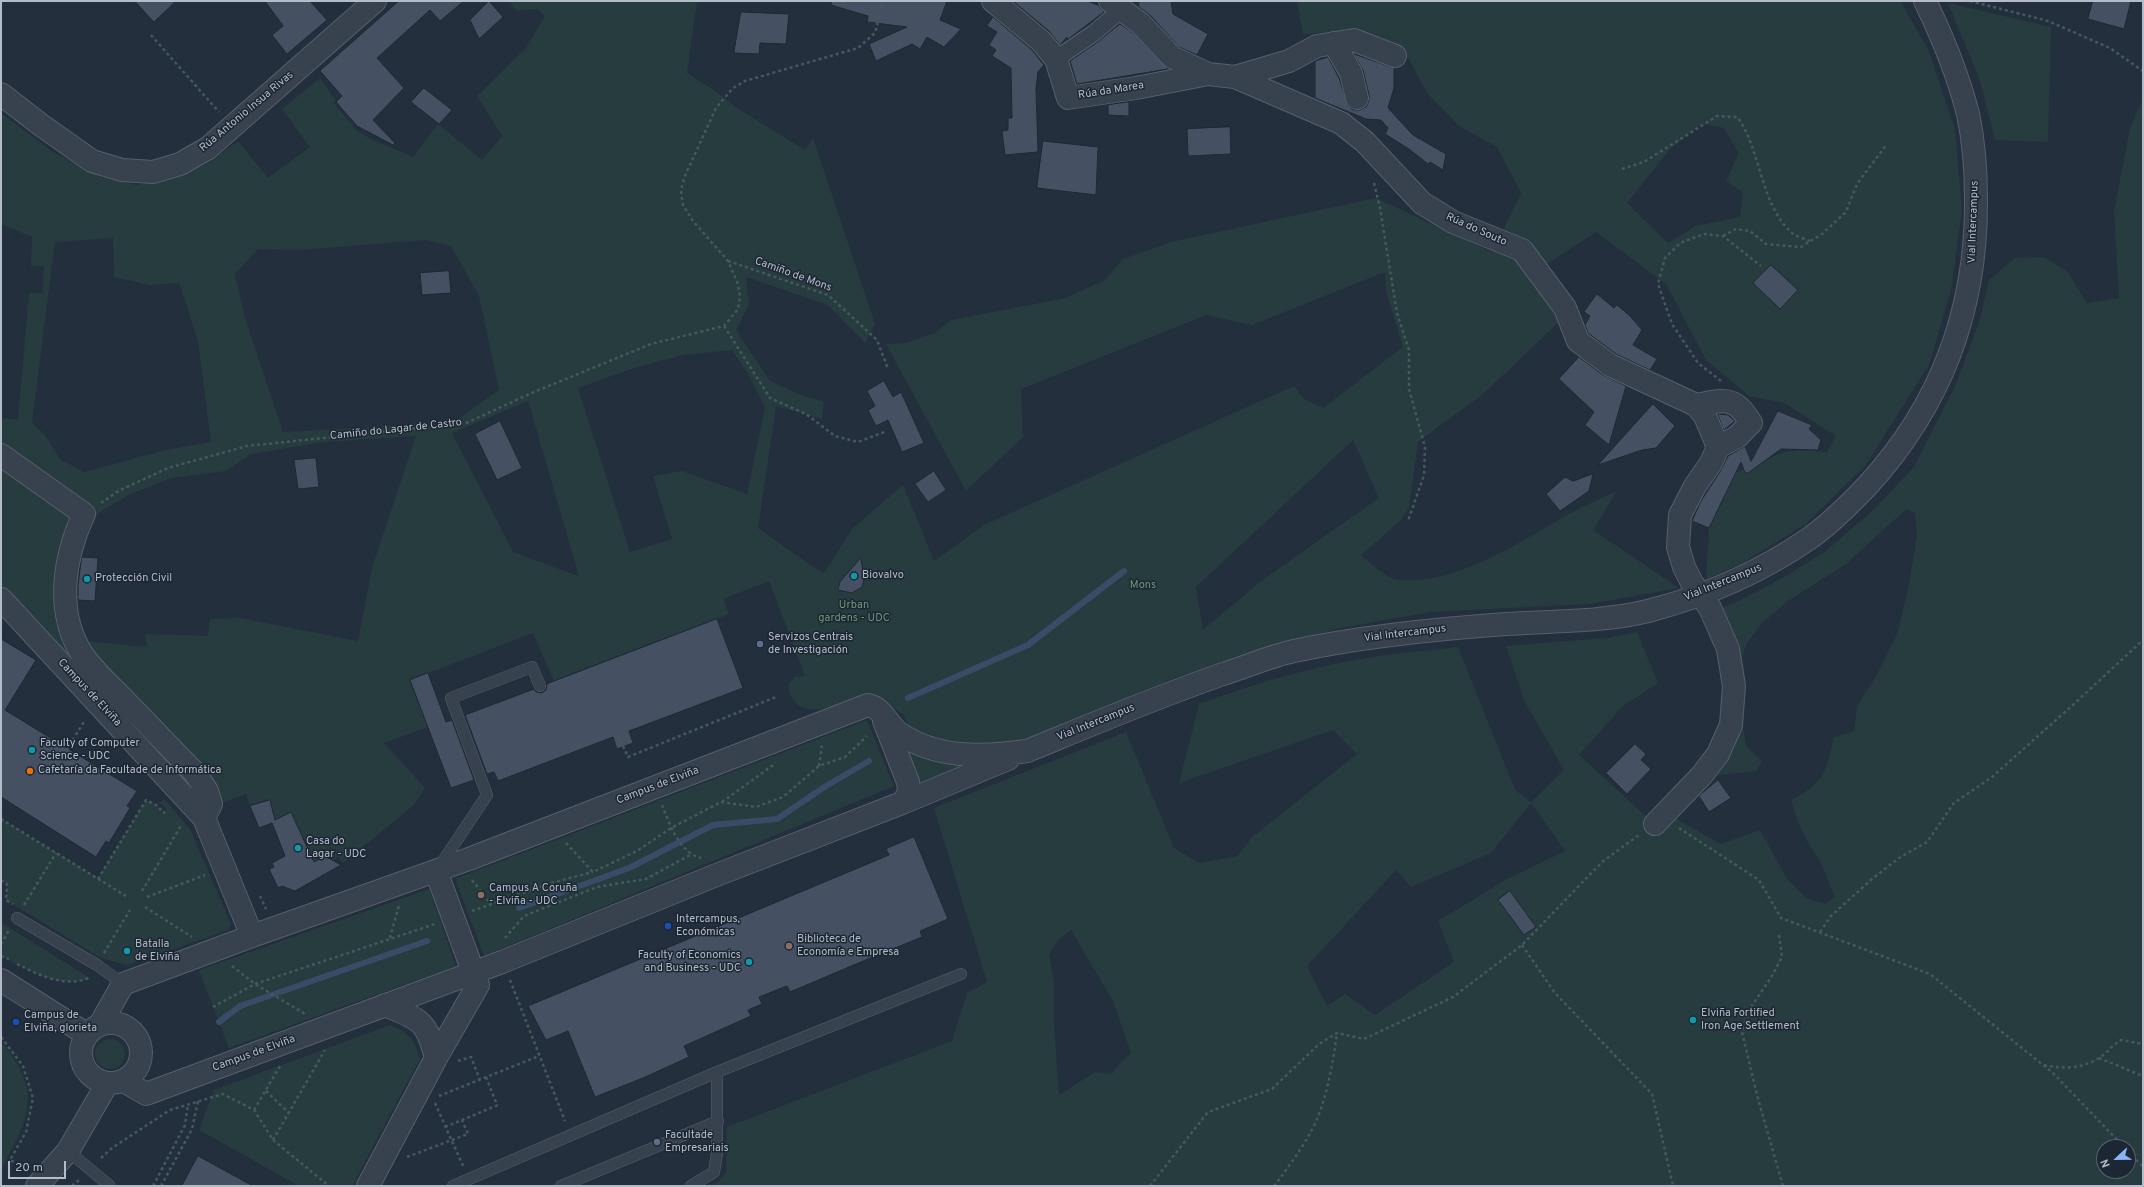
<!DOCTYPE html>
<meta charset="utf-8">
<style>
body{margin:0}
#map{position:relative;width:2144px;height:1187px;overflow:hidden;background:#242f3e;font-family:Overpass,sans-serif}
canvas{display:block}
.frame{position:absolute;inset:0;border:2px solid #b4bcc9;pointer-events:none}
.north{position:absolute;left:2096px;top:1139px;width:40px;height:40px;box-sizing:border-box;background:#1d2633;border:1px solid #59626f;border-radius:50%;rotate:248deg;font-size:11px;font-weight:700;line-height:16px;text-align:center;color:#b4bcc9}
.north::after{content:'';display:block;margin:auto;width:14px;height:18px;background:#8ab4f8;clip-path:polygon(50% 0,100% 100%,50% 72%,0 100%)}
.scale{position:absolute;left:8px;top:1161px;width:58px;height:18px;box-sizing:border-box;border:2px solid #b4bcc9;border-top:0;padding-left:5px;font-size:12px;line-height:14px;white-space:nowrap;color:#b4bcc9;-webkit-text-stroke:3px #1d2633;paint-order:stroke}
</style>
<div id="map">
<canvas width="2144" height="1187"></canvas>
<div class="frame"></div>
<div class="north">N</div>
<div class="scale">20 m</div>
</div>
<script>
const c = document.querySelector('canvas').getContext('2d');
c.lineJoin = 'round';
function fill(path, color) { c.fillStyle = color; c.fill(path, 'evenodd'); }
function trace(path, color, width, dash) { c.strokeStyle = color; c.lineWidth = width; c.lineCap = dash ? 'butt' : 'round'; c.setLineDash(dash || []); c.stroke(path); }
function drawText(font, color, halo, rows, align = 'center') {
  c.font = font + ' Overpass,sans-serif'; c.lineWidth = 3; c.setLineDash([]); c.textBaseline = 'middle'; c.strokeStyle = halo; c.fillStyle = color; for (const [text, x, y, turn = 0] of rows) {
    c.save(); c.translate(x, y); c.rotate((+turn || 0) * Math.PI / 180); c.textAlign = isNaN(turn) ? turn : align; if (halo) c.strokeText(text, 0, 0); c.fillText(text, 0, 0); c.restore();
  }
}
fill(new Path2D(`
 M512,1H697L687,73L718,93L737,108L805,150L813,138L875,324L865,343L828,305L746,277L749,305L736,330L770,381L798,394L824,402L822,419L776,406L758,528L810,565L824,573L852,529L903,485L934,561L984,525L1294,386L1304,399L1323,408L1403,347L1386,291L1385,272L1252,325L1206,315L1021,389L1023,437L966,491L886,344L906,343L935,333L951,320L1066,298L1105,280L1123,259L1171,242L1376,198L1492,252L1521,193L1497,147L1459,126L1427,93L1403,48L1349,31L1303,34L1297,1H1900L1928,49L1955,129L1962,210L1951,290L1929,365L1865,466L1806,524L1741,564L1706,579L1709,528L1735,473C1749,468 1763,460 1776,455C1789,449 1813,450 1827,452L1836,436L1784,403L1749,396L1706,360L1666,284L1596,232L1544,266L1536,280L1559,322L1483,394L1418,442L1409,508L1400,521L1361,555C1369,562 1385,577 1395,579C1449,589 1522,541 1567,515C1583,506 1600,499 1617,491L1593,530L1679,588L1590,604L1430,612L1341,628L1245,654L1175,678L1010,747L983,750L912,735L904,715L874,697C855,701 804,722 792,698C790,695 789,690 788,686L794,677L805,676L769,581L723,599L729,614L554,681L533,633L410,680L428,727L384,743L425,788L414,805L343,863L338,857L330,862L324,856L314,862L291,812L275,820L270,800L250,806L246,794L222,803L195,801L1,589V418L18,420L29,293H43L44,267L31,266L32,237L1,224V113L53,152L101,177L136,185L175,178L208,163L238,141L268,178L310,147L282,109L320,78L336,101L333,102L357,131L373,140L413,157L438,124L482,160L502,136L477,96L526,48L545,16L538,9L517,11L511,5ZM1702,124L1724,128L1739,153L1726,181L1743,193L1740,217L1696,226L1668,243L1627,203L1670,149ZM113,238L114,277L149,285L179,283L198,341L211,442L166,450L84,472L60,459L45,435L32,422L55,242ZM426,240L451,246L479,296L499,390L460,418L378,427L283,432L245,317L235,274L258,249L299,250ZM732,350L747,372L765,407L747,494L682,471L653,476L672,539L630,552L578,388L634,368L683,355ZM528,401L579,576H578L513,552L452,433ZM416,436L372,568L358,641L240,618L210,619L208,636L145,634L147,647L84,641L75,599L78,557L85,533L99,513L128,495L171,478L226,471L251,454L323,442ZM1353,440L1379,498L1261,581L1203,630L1196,587Z
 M1948,3L2051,27L2048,142L1995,140L1980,81Z
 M2143,99V1186H711L719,1181L726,1172L727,1127L952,1041L967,993L987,982L934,808L1126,732L1174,848L1199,863L1238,856L1251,838L1357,754L1333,730L1179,783L1199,704C1252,685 1305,668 1361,659C1393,653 1426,651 1458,647L1515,790L1531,802L1564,770L1524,700L1506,646L1607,638L1637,632L1658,683L1623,706L1579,755L1648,818L1698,770L1722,729L1727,688L1721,608L1739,601L1779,580L1826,551L1872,511L1914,467L1956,384L1980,319L1989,280L2015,258L2043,257L2068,272L2087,303L2119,298L2114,211L2130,128ZM1906,509L1915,513L1917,536L1909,584L1898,632L1878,673L1857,706L1854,731L1833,738C1829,769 1820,787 1791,800L1798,821L1807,841L1819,859L1835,897L1825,904L1806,898L1787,879L1760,830L1721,844L1677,819L1711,776L1756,771L1762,761L1746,746L1742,721L1740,661L1747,643L1762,623L1788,601L1846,564ZM1531,803L1565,851L1507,879L1438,921L1454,962L1375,1015L1345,994L1327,1006L1307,966L1396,870L1411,887L1491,853ZM1071,930L1113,1001L1131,1053L1121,1062L1112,1074L1095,1072L1059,1095L1054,1024V981L1049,955L1058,940ZM2104,1147H2128V1171H2104Z
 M867,720L894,786L484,956L455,879Z
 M901,742L972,761L919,791Z
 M164,799L190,829L231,924L229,930L127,965L101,958L6,900L7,884L1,880V819L98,878L146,800L156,805L164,813L167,810L160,803Z
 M429,889L456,966L229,1048L199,970Z
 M1,922L10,928L90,978C59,990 29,970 1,956Z
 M390,1025C410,1033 414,1039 420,1059L352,1186H299L199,1130L214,1090Z
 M95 1054a15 15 0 1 1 30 0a15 15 0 1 1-30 0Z
 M1,1041C43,1093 30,1117 1,1170Z`), '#263c3f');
trace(new Path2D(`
 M908,698L1028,645L1124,571
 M519,908L629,868L713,825L777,819L826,786L869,761
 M219,1022L240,1006L427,941`), '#394c67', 6);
const building = new Path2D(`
 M135,1H176L154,22Z
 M265,1H310L327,20L287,54L272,35L283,26Z
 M399,1H464L440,21L430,10L377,58L404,88L373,120L395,143L393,145L357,126L336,102L342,96L320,71Z
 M489,1L503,17L479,39L470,20Z
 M832,1H947L940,20L961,29L944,47L927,37L920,49L912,44L876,61L869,44L907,27L867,22L868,16L831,5Z
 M1013,1H1087L1098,5L1104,12L1067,40V37L1060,45L1049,31Z
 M1139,1H1171L1173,14L1208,34L1197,55L1179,47L1150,15L1139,7Z
 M2093,1H2131L2124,29L2088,19Z
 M741,12L789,14L786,44L760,43L759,54L734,53Z
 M993,17L1032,50L1044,65L1038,72L1036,89L1038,152L1005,155L1002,131L1008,130V118H1012L1011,68L992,56L996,50L989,45L997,32L987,26Z
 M1120,24L1133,33L1168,69L1077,84L1070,61L1099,41Z
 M1354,54L1394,68V88L1388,108L1413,135L1446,154L1443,170L1430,162L1428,164L1409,149L1385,134L1388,128L1381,120L1366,119L1315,98V61L1328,57L1339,78L1348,106L1353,110H1360L1366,107L1369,101V95L1363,70Z
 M424,88L452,110L439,124L411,102Z
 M1129,102V116L1108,115V105Z
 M1230,127L1231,154L1188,156L1187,129Z
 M1043,141L1098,147L1096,195L1037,188Z
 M1771,265L1798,290L1780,309L1753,283Z
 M449,271L451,293L422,295L420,273Z
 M1597,294L1614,308L1617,305L1630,316L1642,330L1633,345L1657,359L1650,370L1616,354L1588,333L1585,325L1590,316L1584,312Z
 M1579,357L1603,375L1626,386L1609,445L1585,425L1594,412L1559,379Z
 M884,381L893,397L901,392L924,443L902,452L888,420L876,426L868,410L875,406L867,391Z
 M1653,404L1675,426L1656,448L1642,450L1598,465Z
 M1778,411L1812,425L1809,429L1821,440L1818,450L1781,449L1748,473H1745L1741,462L1709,528L1692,521L1701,501L1721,470L1728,456L1745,446L1751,461Z
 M1718,414L1728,415L1735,421L1724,430Z
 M500,421L522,468L497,480L475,434Z
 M316,458L319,487L298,489L294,460Z
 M934,471L946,490L928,502L915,484Z
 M1593,474L1589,491L1560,511L1546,494L1565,477L1573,481Z
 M82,557L98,558L95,601L78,600V585Z
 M861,558L864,579L862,587L852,593L838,590L840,582Z
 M717,619L743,688L629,731L633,743L617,749L613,737L498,781L494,772L487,774L465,715L534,689L536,692L542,693L546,690L547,684Z
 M1,639L36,660L5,710L137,791L127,806L130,808L109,843L106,841L96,857L1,797Z
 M428,673L446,722L452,720L474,780L451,788L410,680Z
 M1635,744L1646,754L1641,760L1651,769L1627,794L1606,773Z
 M1718,780L1731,798L1709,812L1699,796Z
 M270,800L275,820L291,812L314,862L325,856L341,865L295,891L282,886L278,888L269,869L274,867L272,863L285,856L272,823L259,828L250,806Z
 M914,837L948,919L920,931L922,937L868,959L790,992L787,986L759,997L762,1004L748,1010L751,1016L684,1046L689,1057L643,1078L595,1097L568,1031L546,1040L528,1006L889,855L886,849Z
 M1510,891L1536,927L1524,935L1498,900Z
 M198,1156L253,1186H182Z`);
fill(building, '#455162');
trace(building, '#1f2835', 1);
const service = new Path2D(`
 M439,867L487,795L451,698L532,667L540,686
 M17,918L97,965L123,984
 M68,1151L109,1185
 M453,1186L717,1072L961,974
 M561,1186L718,1121
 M691,1186L714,1172L717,1153V1072`);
const pedestrian = new Path2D(`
 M1056,59L1094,33L1122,9`);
const minor = new Path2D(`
 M993,1L1041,41L1056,59L1068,98L1136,88L1208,74L1235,77L1341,123L1365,142L1422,203L1453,222L1522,250L1565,308L1578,341L1610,365L1696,405L1705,416L1718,447L1711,463L1695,486L1680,515L1678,547L1684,567L1692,583L1710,608L1728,649L1734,686L1731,725L1718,754L1702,775L1655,824
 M1110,1L1141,24L1172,57L1208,74
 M1334,43L1351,73L1357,98
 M1235,77L1289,61L1317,46L1354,40L1395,56
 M1,94L41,125L92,161L122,170L153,172L180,164L208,148L375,1
 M1696,405C1724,400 1735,395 1751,423L1737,437L1718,447
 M1,455L84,514C64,557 55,611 82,654C94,672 112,687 127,703C150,726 172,750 195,773L207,791L211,804L204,818
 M1,599L204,818L252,936
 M884,721L908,782C910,791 908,796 902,803
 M1,980L86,1034
 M385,1005C420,1020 426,1019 436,1058
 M81 1053a30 30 0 1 1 60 0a30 30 0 1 1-60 0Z
 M101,1023L123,984L252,936L469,859L868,705C883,708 887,724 899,733C936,759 984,757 1027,751
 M124,1081L146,1094L502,962L719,874L902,803L1008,759
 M37,1186L68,1151L107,1084
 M368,1186L436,1058L478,985L436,871`);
const tertiary = new Path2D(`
 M1027,751C1093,724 1159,696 1226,673C1248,666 1271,656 1294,651C1364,636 1435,629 1506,624C1552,621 1604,622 1648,611C1706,596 1761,572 1810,538C1831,523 1850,504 1868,485C1942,404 1977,309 1976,199C1976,171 1974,142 1968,114C1958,75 1943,38 1925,1`);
trace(service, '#565f6c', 12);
trace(pedestrian, '#565f6c', 18);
trace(minor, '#565f6c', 24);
trace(tertiary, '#565f6c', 24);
trace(new Path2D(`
 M1970,1L2048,21L2110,48L2143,71
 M151,35L219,112
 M1622,169L1644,162L1717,116L1737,117C1762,150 1759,204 1793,234C1798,237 1805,239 1810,241
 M1374,183L1380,208L1397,313L1409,350V389L1425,447L1424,475L1408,521
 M1723,236L1736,229L1750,231L1766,244L1801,247L1822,234L1846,212L1857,184L1887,144
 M728,261L828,295L877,340L888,369
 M724,326L770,398L806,414L835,436L858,442L887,431
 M1721,381L1698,363L1672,324L1658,284L1665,258L1680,243L1704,234L1723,236L1761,266
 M101,503L120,490L168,468L247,446L466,423L534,392L651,344L724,326L738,309L740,296L738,284L728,261L693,221L683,205L681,191L684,178L716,108L733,88L745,81L858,48L875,33L883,1
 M618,735L628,757L776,697
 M819,766L822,745
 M51,776L85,720
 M722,802L776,763
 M662,805C670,825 679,852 701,858
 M1,819L126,896
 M1679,828L1759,880L1781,918L1930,974L2053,1073L2124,1147
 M566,843L593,872L637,851L671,828L721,802L756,807L783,797L819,766L845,757L867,736
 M98,879L146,800L156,805L164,813L166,809
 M1,880L7,884L6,900L13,904
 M472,880L490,903
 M142,891L182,824
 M260,896L266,909
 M147,897L205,875
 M24,905L56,853
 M145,907L192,937
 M472,911L551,883L593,872
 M1820,932L1831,916L1872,879L1899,858L1927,842L1954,803L1992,777L2074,704L2143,640
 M1779,935L1782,957L1772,976L1749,1010L1742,1032L1757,1095L1783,1186
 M390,938L399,905
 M505,938L524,916L597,887L646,879L690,855
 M1,944L9,930
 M1522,945L1555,993L1652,1094L1673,1186
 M104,953L130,910
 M1,956L9,959
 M17,964C39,975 64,988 89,978
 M232,966L255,984L305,1014
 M510,980L565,1121
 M213,1007L255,984L435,924
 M1,1037L23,1066L33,1098L26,1132L10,1160L25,1168
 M2099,1058L2143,1076
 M458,1061L471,1057L480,1080
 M2044,1065C2063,1069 2082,1069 2099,1058C2107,1053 2112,1045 2121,1040L2143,1044
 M486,1077L497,1105
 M266,1091L289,1113
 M439,1096L539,1056
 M435,1103L463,1166
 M254,1110L280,1066
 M445,1127L498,1105
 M273,1140L325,1050
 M2128,1151L2143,1167
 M407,1157L468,1134L462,1120
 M101,1158L112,1148L170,1110L223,1094L254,1110L273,1140L329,1186
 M72,1186L79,1180
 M153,1186L185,1125L188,1104
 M161,1186L192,1129L198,1101
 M1150,1186L1208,1112L1272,1089L1319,1044L1337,1033L1364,1039L1453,997L1522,945L1602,862L1639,835
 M1274,1186C1288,1168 1312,1135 1319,1114C1329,1087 1333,1060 1337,1033`), '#44595c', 2.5, [3, 3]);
trace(service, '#38414e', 11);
trace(pedestrian, '#38414e', 16);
trace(minor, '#38414e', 22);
trace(tertiary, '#38414e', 22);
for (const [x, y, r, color] of [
 [854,576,4,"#0f9aa8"],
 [87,579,4,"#0f9aa8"],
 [760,644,4,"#5c6f8a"],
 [32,750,4,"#0f9aa8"],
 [30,771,4,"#e8710a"],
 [298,848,4,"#0f9aa8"],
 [481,895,4,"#8d6e63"],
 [668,926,4,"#1a4fb4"],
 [789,946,4,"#8d6e63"],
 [127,951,4,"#0f9aa8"],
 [749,962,4,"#0f9aa8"],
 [1693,1020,4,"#0f9aa8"],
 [16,1022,4,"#1a4fb4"],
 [657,1142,4,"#5c6f8a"]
]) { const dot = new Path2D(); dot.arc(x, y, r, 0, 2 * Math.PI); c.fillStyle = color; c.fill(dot); trace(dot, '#1d2633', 1.5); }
drawText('11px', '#b4bcc9', '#1d2633', [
 ["Rúa da Marea",1111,91,-9],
 ["Rúa Antonio Insua Rivas",247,112,-40],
 ["Vial Intercampus",1974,222,-88],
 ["Rúa do Souto",1476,230,24],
 ["Camiño de Mons",793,275,20],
 ["Camiño do Lagar de Castro",396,430,-6],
 ["Vial Intercampus",1723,583,-22],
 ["Vial Intercampus",1405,634,-7],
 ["Campus de Elviña",89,693,47],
 ["Vial Intercampus",1096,723,-22],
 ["Campus de Elviña",658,786,-21],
 ["Campus de Elviña",254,1054,-20]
]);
drawText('11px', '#b4bcc9', '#1d2633', [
 ["Biovalvo",862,576],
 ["Protección Civil",95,579],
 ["Servizos Centrais",768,638],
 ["de Investigación",768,651],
 ["Faculty of Computer",40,744],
 ["Science - UDC",40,757],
 ["Cafetaría da Facultade de Informática",38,771],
 ["Casa do",306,842],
 ["Lagar - UDC",306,855],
 ["Campus A Coruña",489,889],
 ["- Elviña - UDC",489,902],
 ["Intercampus,",676,920],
 ["Económicas",676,933],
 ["Biblioteca de",797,940],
 ["Economía e Empresa",797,953],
 ["Batalla",135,945],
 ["de Elviña",135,958],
 ["Faculty of Economics",741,956,"right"],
 ["and Business - UDC",741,969,"right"],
 ["Elviña Fortified",1701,1014],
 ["Iron Age Settlement",1701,1027],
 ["Campus de",24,1016],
 ["Elviña, glorieta",24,1029],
 ["Facultade",665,1136],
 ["Empresariais",665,1149]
], 'left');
drawText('11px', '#6b9a76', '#1d2633', [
 ["Mons",1143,586],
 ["Urban",854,606],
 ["gardens - UDC",854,619]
]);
</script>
